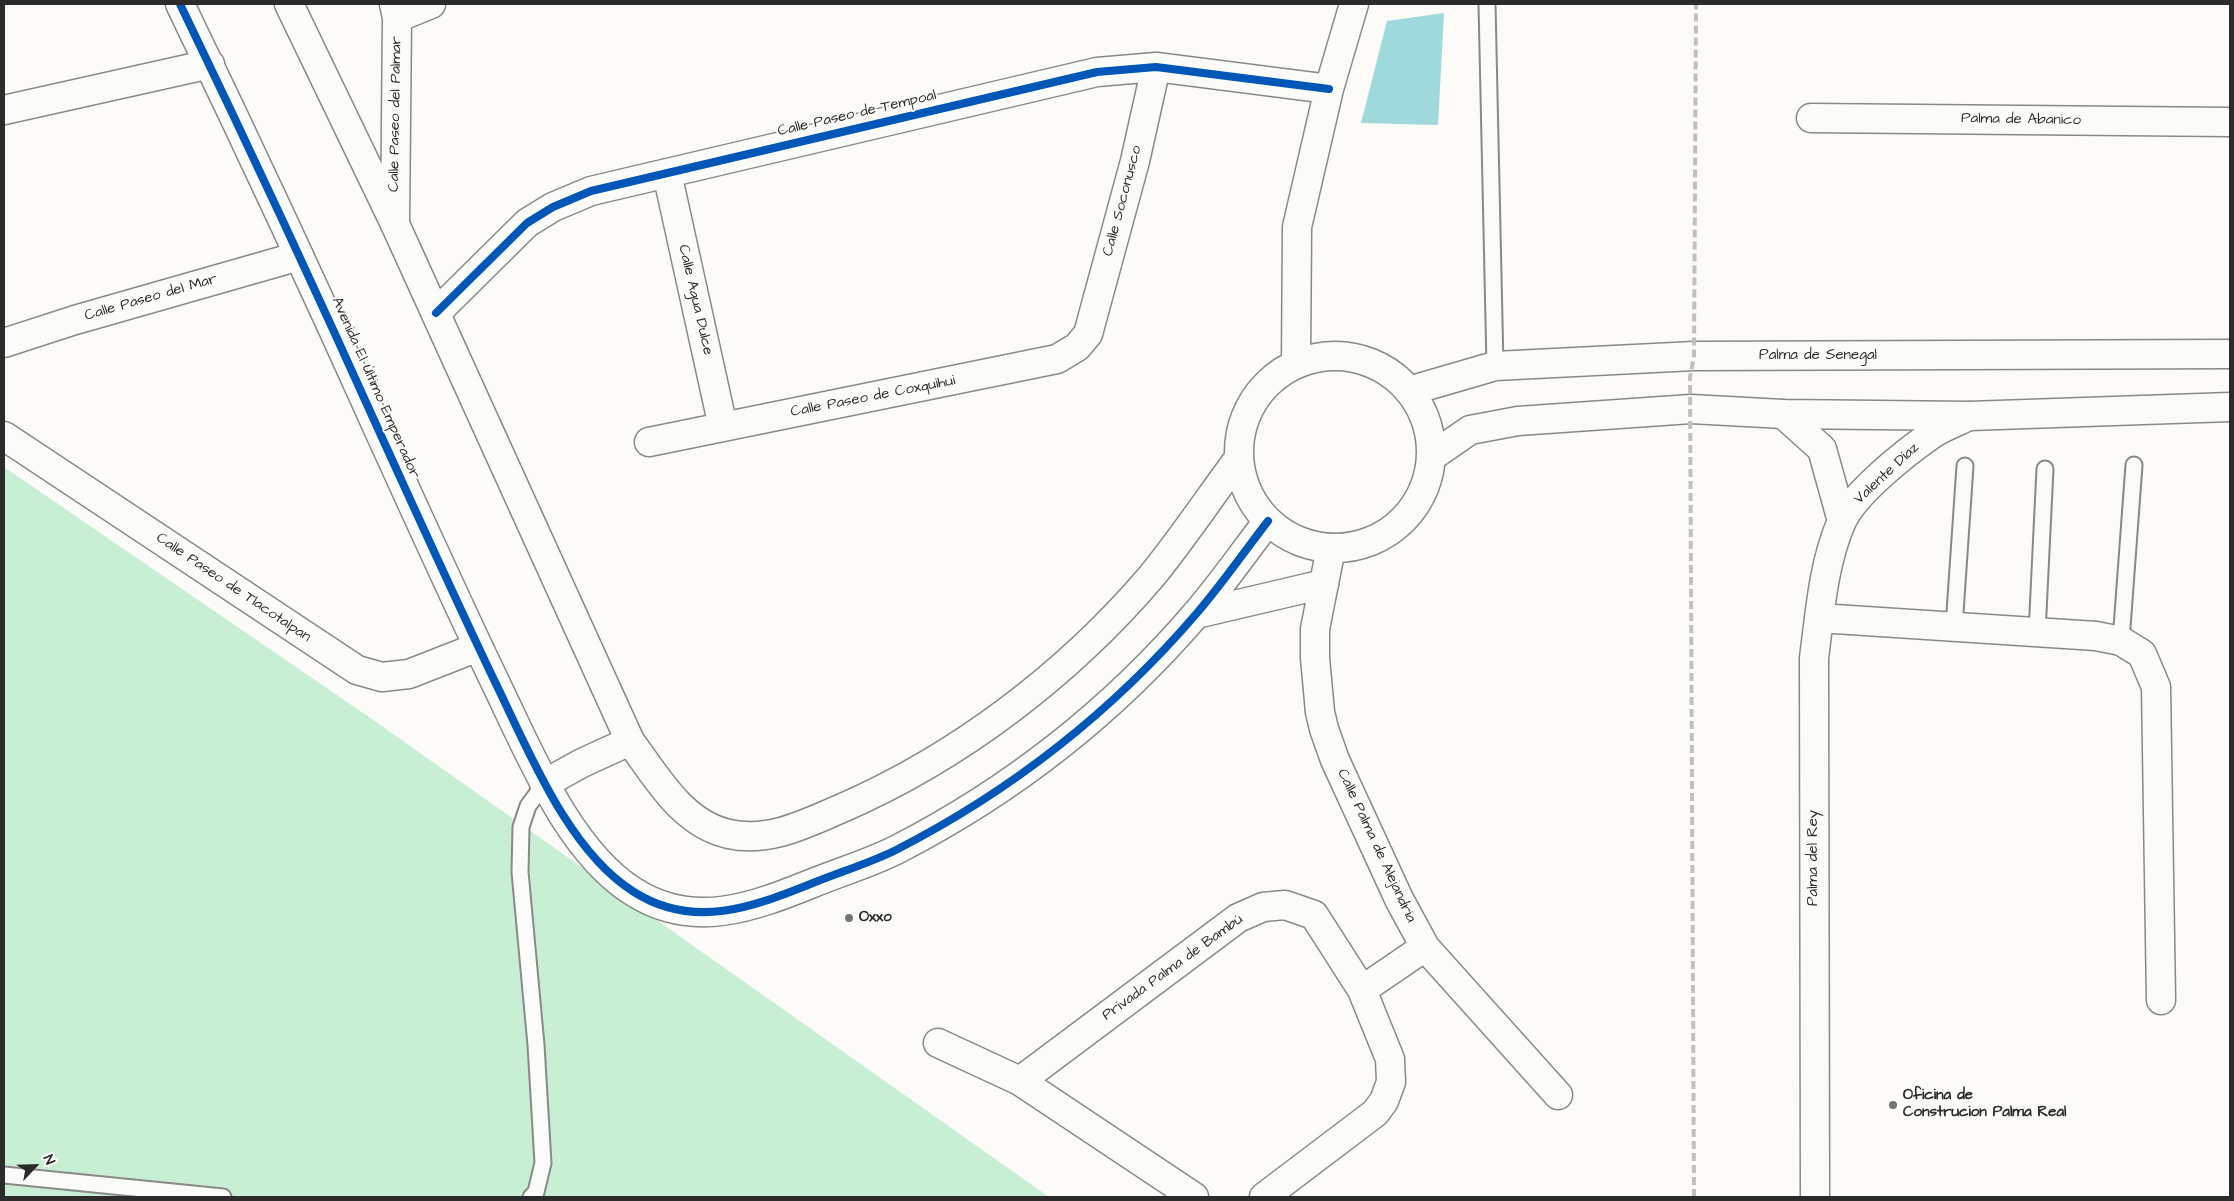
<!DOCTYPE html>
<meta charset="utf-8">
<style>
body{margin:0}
#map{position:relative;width:2234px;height:1201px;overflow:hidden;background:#fcfbf8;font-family:"Architects Daughter",sans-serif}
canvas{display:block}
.frame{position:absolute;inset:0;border:5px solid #2b2b2b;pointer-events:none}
.north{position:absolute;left:10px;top:1141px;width:50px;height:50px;-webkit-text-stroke:4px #fdfcf7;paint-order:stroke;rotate:66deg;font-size:14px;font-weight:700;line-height:20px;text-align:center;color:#2b2b2b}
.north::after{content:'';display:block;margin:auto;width:18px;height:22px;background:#2b2b2b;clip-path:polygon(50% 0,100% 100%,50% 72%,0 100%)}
</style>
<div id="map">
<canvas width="2234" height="1201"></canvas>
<div class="frame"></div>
<div class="north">N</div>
</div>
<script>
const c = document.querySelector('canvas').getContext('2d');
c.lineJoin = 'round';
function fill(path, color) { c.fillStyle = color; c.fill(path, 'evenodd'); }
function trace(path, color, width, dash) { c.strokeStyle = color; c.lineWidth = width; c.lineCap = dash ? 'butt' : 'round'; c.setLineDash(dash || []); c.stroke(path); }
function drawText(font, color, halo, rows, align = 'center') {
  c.font = font + ' "Architects Daughter",sans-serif'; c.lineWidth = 4; c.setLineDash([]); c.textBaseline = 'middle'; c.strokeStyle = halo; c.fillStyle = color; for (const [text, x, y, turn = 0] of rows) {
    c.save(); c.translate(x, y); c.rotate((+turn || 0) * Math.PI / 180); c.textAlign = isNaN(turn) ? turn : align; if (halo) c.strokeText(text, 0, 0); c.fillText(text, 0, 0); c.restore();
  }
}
fill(new Path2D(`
 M4,467L369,717L1049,1197H4Z`), '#c8efd3');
fill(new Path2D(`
 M1444,13L1438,125L1361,123L1387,21Z`), '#a0d9db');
const service = new Path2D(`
 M1487,4L1495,366
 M1954,627L1965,466
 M2037,633L2045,469
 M2121,641L2134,465
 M4,1175L223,1197
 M531,1197L536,1192L543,1163L536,1045L520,872L521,827L528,806L544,784`);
const minor = new Path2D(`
 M394,4L397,18L395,224
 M397,18L431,4
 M4,110L210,64
 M1811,118L2230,122
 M667,173L723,427
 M436,313L527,223L553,207L591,191L1097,72L1156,67L1329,89
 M4,343L75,320L299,256
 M1296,363L1297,227L1329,89L1354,4
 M1783,414L1822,449L1842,521
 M649,442L1057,359L1077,347L1088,334L1135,161L1156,67
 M1331,548L1315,629V658L1320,712L1324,729L1335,760L1399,899L1425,947L1558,1095
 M1819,618L2096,636L2121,641L2142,654L2156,687L2161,1000
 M1362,990L1425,947
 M938,1043L1020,1081L1194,1197
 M1020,1081L1238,918L1263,907L1285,905L1314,915L1362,990L1390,1059L1391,1082L1384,1101L1375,1113L1264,1197
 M1815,1197L1814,658C1820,613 1823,565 1841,523C1853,494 1905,453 1931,435C1942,427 1957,422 1969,416`);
const tertiary = new Path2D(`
 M180,4C250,149 318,295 384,442C421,523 458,605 497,686C529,752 569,852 634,892C694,930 753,907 813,883C840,872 870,863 896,850C1011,791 1113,711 1197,613C1222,584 1244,552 1268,521
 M289,4L395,224L630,741C656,776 682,824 729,834C768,843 805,824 840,809C958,758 1067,675 1151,577C1182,539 1210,497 1239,458
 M1239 452a96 96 0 1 1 192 0a96 96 0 1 1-192 0Z
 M1409,391L1495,366L1694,356L2230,354
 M4,436L357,670L382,677L409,674L478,647
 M1434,455L1470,430L1518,421L1691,409L1783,414L1969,416L2230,407
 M1196,614L1324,584
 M544,784L582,763L630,741`);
trace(service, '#898987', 19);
trace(minor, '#898987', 31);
trace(tertiary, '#898987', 31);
trace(service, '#fbfbf9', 15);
trace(minor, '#fbfbf9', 28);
trace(tertiary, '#fbfbf9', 28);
trace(new Path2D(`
 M1694,1197L1690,377L1694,356L1696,4`), '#c0bfbc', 4, [8, 4]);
trace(new Path2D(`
 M180,4C250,149 318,295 384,442C421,523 458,605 497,686C529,752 569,852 634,892C694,930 753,907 813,883C840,872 870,863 896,850C1011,791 1113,711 1197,613C1222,584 1244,552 1268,521
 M436,313L527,223L553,207L591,191L1097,72L1156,67L1329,89`), '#0057b8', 8);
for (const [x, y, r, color] of [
 [849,918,5,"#747473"],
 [1893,1105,5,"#747473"]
]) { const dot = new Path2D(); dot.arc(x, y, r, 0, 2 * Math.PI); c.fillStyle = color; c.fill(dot); trace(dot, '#fdfcf7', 2); }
drawText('15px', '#2b2b2b', '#fdfcf7', [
 ["Calle Paseo del Palmar",396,114,-89],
 ["Calle Paseo de Tempoal",857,114,-13],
 ["Palma de Abanico",2021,120,1],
 ["Calle Soconusco",1123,201,-75],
 ["Calle Paseo del Mar",151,298,-16],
 ["Calle Agua Dulce",695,300,77],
 ["Palma de Senegal",1818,356],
 ["Avenida El Último Emperador",375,388,66],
 ["Calle Paseo de Coxquihui",873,397,-11],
 ["Valente Díaz",1887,474,-43],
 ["Calle Paseo de Tlacotalpan",233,588,34],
 ["Calle Palma de Alejandría",1376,846,65],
 ["Palma del Rey",1814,858,-90],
 ["Privada Palma de Bambú",1173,968,-36]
]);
drawText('bold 15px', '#2b2b2b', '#fdfcf7', [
 ["Oxxo",859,918],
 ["Oficina de",1903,1096],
 ["Construcion Palma Real",1903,1113]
], 'left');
</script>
